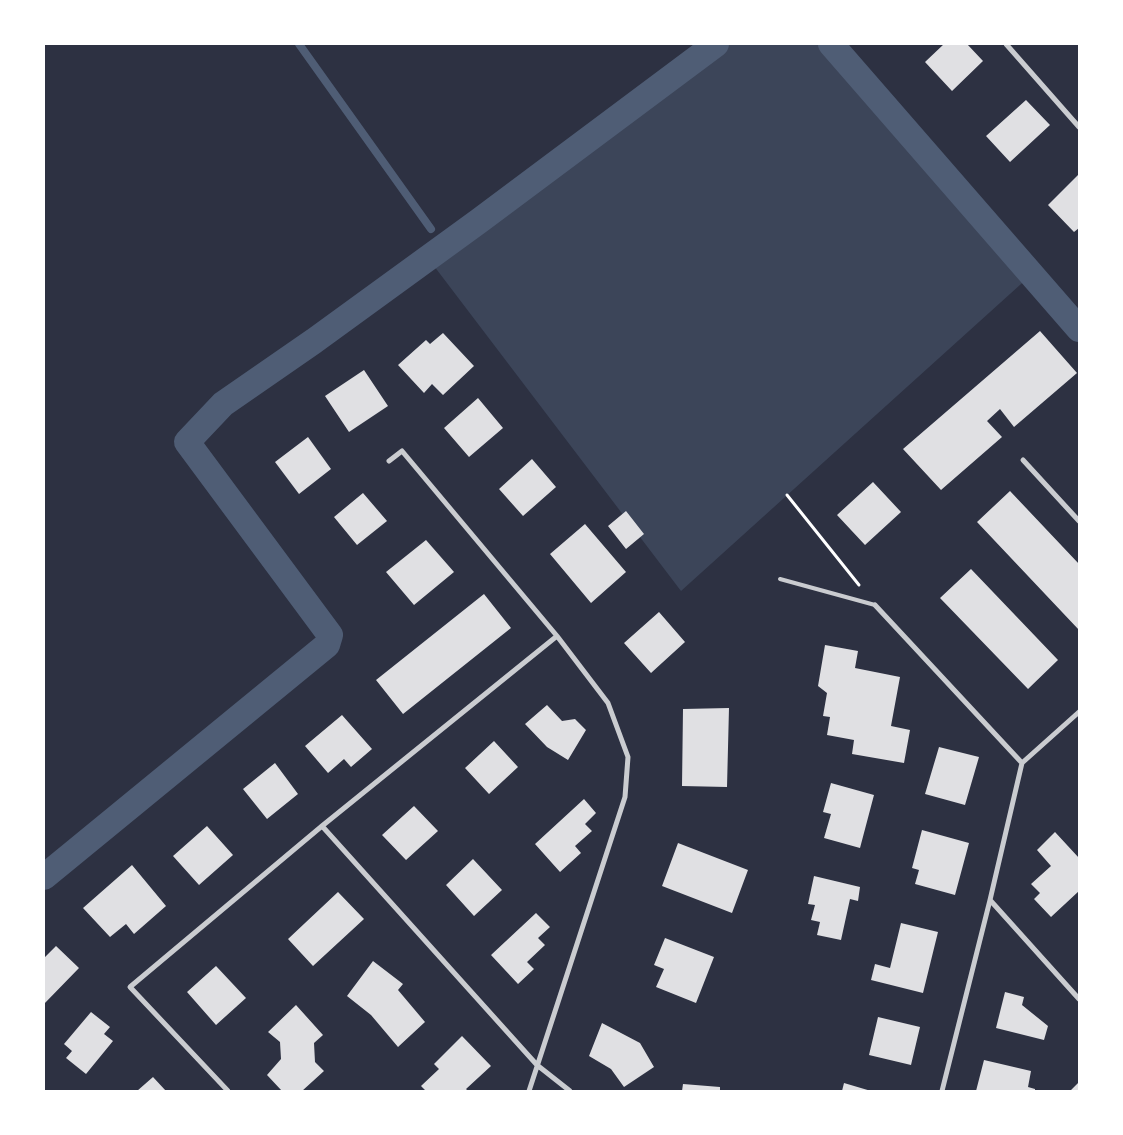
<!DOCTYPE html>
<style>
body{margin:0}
#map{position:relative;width:1123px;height:1135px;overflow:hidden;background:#2d3142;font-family:"Archivo Narrow",sans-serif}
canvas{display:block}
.frame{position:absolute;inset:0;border:45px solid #fff;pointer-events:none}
</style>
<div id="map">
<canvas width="1123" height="1135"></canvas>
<div class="frame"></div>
</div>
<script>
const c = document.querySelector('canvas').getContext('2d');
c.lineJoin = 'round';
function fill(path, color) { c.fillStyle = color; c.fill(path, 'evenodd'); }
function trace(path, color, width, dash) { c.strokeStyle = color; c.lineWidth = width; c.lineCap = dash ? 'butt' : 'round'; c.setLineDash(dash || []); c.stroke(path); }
fill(new Path2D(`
 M716,44H831L1031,275L681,591L434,266L411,281L413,256L463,218L480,220Z`), '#3c4559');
trace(new Path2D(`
 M299,44L431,229`), '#4f5d75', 8);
trace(new Path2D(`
 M831,44L1079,329
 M44,877L327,645L330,635L187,442L223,404L314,341L479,221L716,44`), '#4f5d75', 26);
fill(new Path2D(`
 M944,44H967L983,61L952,91L925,62Z
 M1026,100L1050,125L1010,162L986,136Z
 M1079,174V228L1074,232L1048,205Z
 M1040,331L1077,373L1014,427L1000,409L987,421L1002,437L941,490L903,449Z
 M443,333L474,366L443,395L432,384L424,393L398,365L426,340L430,344Z
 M364,370L388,406L349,432L325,396Z
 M478,398L503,428L469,457L444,428Z
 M308,437L331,469L299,494L275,462Z
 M532,459L556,487L523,516L499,489Z
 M873,482L901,512L865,545L837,515Z
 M1010,491L1079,564V630L977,522Z
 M363,493L387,521L357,545L334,517Z
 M626,511L644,534L626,549L608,526Z
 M585,524L626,572L591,603L550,554Z
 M426,540L454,572L414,605L386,572Z
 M971,569L1058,660L1028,689L940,598Z
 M484,594L511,628L403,714L376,680Z
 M659,612L685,642L651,673L624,643Z
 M825,645L858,651L855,668L900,677L891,726L910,730L904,763L852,754L854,740L827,735L830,717L823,716L827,693L818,686Z
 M547,705L562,721L575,719L586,730L568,760L547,747L525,724Z
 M729,708L727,787L682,786L683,709Z
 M342,715L372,749L351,767L344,759L328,773L305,746Z
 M494,741L518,767L489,794L465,768Z
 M939,747L979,757L965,805L925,794Z
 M275,763L298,794L267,819L243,789Z
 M831,783L874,795L860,848L824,838L831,814L823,812Z
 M584,799L596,813L585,824L592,831L575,846L581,853L560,872L535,844Z
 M414,806L438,831L406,860L382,835Z
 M207,826L233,855L199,885L173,856Z
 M922,830L969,843L955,895L915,884L919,870L912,868Z
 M1055,832L1079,858V891L1051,917L1034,899L1040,893L1031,884L1051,866L1037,850Z
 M678,843L748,870L732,913L662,886Z
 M473,859L502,890L474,916L446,885Z
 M132,865L166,906L134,934L126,924L110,937L83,908Z
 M814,876L860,887L858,901L850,899L841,940L817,935L820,922L811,920L815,905L808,904Z
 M338,892L364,919L313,966L288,939Z
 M536,913L550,927L538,938L545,945L527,962L534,969L518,984L491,955Z
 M901,923L938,932L923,993L871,980L875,964L890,968Z
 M665,938L714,957L696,1003L656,987L664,969L654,965Z
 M56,946L79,968L44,1004V958Z
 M373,961L403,984L398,990L425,1022L398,1047L371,1015L347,996Z
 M216,966L246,998L216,1025L187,992Z
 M1005,992L1024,997L1022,1005L1048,1026L1044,1040L996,1028Z
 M296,1005L323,1035L314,1043L315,1062L324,1071L302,1091H282L267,1075L281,1059L280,1042L268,1032Z
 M91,1012L110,1027L104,1034L113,1041L86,1074L66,1058L72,1051L64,1044Z
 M878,1017L920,1027L911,1065L869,1055Z
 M602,1023L640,1043L654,1067L624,1087L611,1069L589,1056Z
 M462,1036L491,1066L466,1089L468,1091H426L421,1086L439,1069L434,1064Z
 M984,1060L1031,1071L1028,1087L1035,1089V1091H976Z
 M153,1077L166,1091H137Z
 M1079,1082V1091H1070Z
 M844,1083L871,1091H842Z
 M683,1084L720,1087V1091H682Z`), '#e0e0e3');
trace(new Path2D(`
 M787,495L859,585`), '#fff', 3);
trace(new Path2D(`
 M780,579L875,605`), '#caccd0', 4);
trace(new Path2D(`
 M1006,44L1079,127
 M1023,460L1079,521
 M389,461L402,451L557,636L608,703L628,757L625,797L529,1091
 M875,605L1022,763
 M322,826L537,1065L570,1091
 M990,900L1079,999
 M228,1091L130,987L322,826L557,636
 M942,1091L990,900L1022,763L1079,712`), '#caccd0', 5);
</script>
